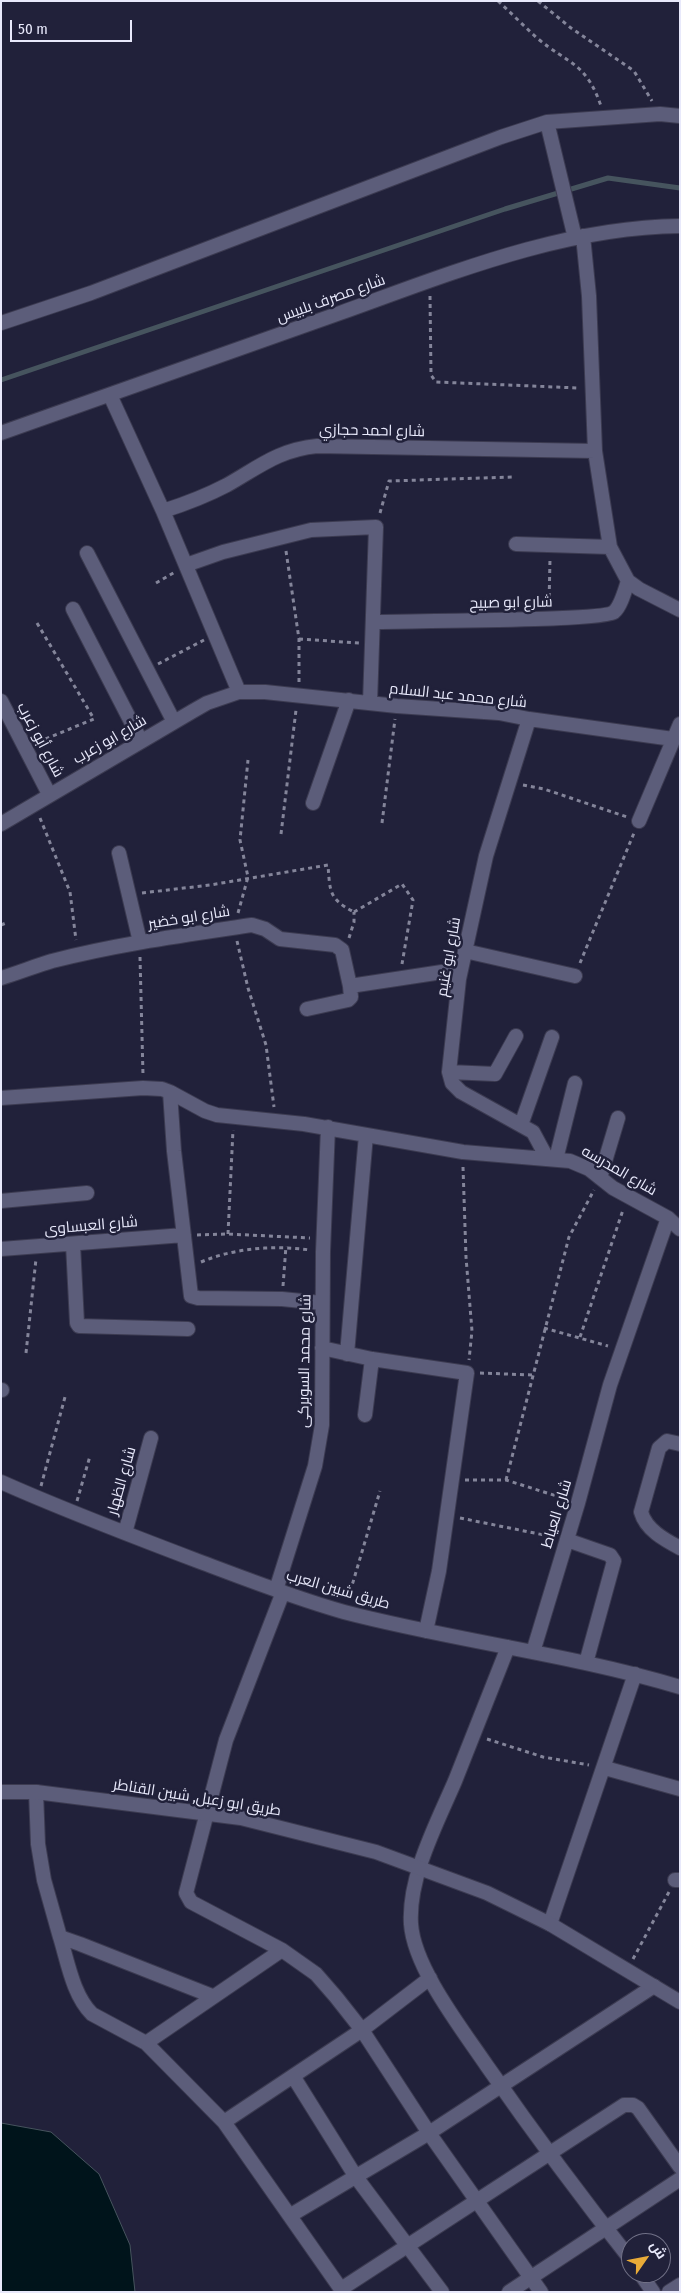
<!DOCTYPE html>
<meta charset="utf-8">
<style>
body{margin:0}
#map{position:relative;width:681px;height:2293px;overflow:hidden;background:#21213a;font-family:"Fira Sans Condensed",Cairo,sans-serif}
canvas{display:block}
.frame{position:absolute;inset:0;border:2px solid #e8e9fb;pointer-events:none}
.north{position:absolute;left:621px;top:2233px;width:50px;height:50px;box-sizing:border-box;background:#21213a;border:1px solid #717187;border-radius:50%;rotate:57deg;font-size:14px;font-weight:700;line-height:20px;text-align:center;color:#e8e9fb}
.north::after{content:'';display:block;margin:auto;width:18px;height:22px;background:#e9ab38;clip-path:polygon(50% 0,100% 100%,50% 72%,0 100%)}
.scale{position:absolute;left:10px;top:20px;width:122px;height:22px;box-sizing:border-box;border:2px solid #e8e9fb;border-top:0;padding-left:6px;font-size:15px;line-height:18px;white-space:nowrap;color:#e8e9fb;-webkit-text-stroke:4px #21213a;paint-order:stroke}
</style>
<div id="map">
<canvas width="681" height="2293"></canvas>
<div class="frame"></div>
<div class="north">ش</div>
<div class="scale">50 m</div>
</div>
<script>
const c = document.querySelector('canvas').getContext('2d');
c.lineJoin = 'round';
function fill(path, color) { c.fillStyle = color; c.fill(path, 'evenodd'); }
function trace(path, color, width, dash) { c.strokeStyle = color; c.lineWidth = width; c.lineCap = dash ? 'butt' : 'round'; c.setLineDash(dash || []); c.stroke(path); }
function drawText(font, color, halo, rows, align = 'center') {
  c.font = font + ' "Fira Sans Condensed",Cairo,sans-serif'; c.lineWidth = 5; c.setLineDash([]); c.textBaseline = 'middle'; c.strokeStyle = halo; c.fillStyle = color; for (const [text, x, y, turn = 0] of rows) {
    c.save(); c.translate(x, y); c.rotate((+turn || 0) * Math.PI / 180); c.textAlign = isNaN(turn) ? turn : align; if (halo) c.strokeText(text, 0, 0); c.fillText(text, 0, 0); c.restore();
  }
}
const water = new Path2D(`
 M1,2123L51,2132L99,2174L130,2245L135,2292H1Z`);
fill(water, '#00141b');
trace(water, '#46545e', 1);
trace(new Path2D(`
 M1,380L505,209L608,178L680,188`), '#46545e', 5);
const minor = new Path2D(`
 M547,122L575,238
 M583,236L589,296L595,451L610,547L628,581L639,589L680,610
 M1,323L91,293L501,137L547,122L660,114L680,116
 M110,395L163,511L239,692
 M1,433C114,393 227,353 340,313C449,274 563,227 680,226
 M163,511C185,504 206,496 227,485C259,467 278,450 317,446L595,451
 M516,544L610,547
 M87,553L174,722
 M186,565L223,552L311,530L376,527L370,703
 M73,609L141,741
 M373,622C402,621 603,621 614,612C621,606 625,590 628,581
 M1,701L49,794
 M529,719L486,856L459,979L449,1072L452,1083L461,1092L533,1132L547,1158
 M313,803L349,700
 M639,821L680,724
 M1,824L193,711L207,703L239,692H265L397,706L499,713L529,719L673,739
 M119,853L140,942
 M465,951L575,976
 M1,978C18,973 35,966 52,961C118,944 185,935 252,925L265,929L280,939L335,945L342,950L350,986L351,997L348,1000L307,1009
 M350,986L442,972L459,979
 M449,1072L495,1074L516,1036
 M170,1092L174,1151L191,1296L198,1298L282,1299L322,1303
 M1,1098L143,1088L162,1089L170,1092L205,1111L217,1115L304,1124L463,1152L570,1161L589,1169L613,1188L668,1218L680,1229
 M521,1125L552,1037
 M556,1159L575,1083
 M600,1178L618,1118
 M1,1201L87,1193
 M73,1244L77,1323L79,1326L188,1329
 M1,1249L184,1235
 M322,1348L372,1359L467,1373L439,1571L426,1631
 M347,1354L366,1135
 M1,1390H2
 M365,1415L372,1359
 M680,1444L667,1441L659,1448L641,1512C646,1530 665,1540 680,1548
 M1,1482C66,1511 132,1536 198,1561C246,1579 294,1598 344,1612C455,1641 570,1654 680,1687
 M125,1533L151,1438
 M567,1540L610,1555L614,1561L586,1663
 M276,1590L315,1466L322,1425L323,1252L328,1127
 M283,1592L226,1740L186,1893L191,1902L282,1950L316,1974L336,1997L362,2030L429,2133L541,2292
 M508,1647C490,1692 473,1736 455,1781C437,1823 408,1877 411,1924C414,1968 462,2029 487,2066C533,2132 581,2197 631,2260
 M533,1652L578,1503L610,1385L668,1218
 M605,1768L680,1789
 M36,1792L38,1844L44,1880L60,1937L80,1944L212,1996
 M675,1880H680
 M550,1924L635,1674
 M60,1937C68,1963 73,1995 92,2014L146,2043
 M282,1950L146,2043L224,2122L343,2292
 M293,2076L356,2177L442,2292
 M224,2122L362,2030L430,1978
 M291,2215L429,2133L654,1986
 M640,2273L653,2292
 M341,2289L624,2105H633L638,2108L680,2167
 M509,2292L680,2179
 M669,2292L680,2285`);
const tertiary = new Path2D(`
 M1,1792H36L241,1818L376,1852L487,1893L550,1924L680,2002`);
trace(minor, '#3c3b51', 16);
trace(tertiary, '#3c3b51', 16);
trace(new Path2D(`
 M498,1C511,13 524,26 537,38C568,64 586,62 601,106
 M538,1L571,28L634,71L652,101
 M430,296L431,375L436,382L579,388
 M380,513L389,481L512,477
 M286,551L299,639V682
 M156,583L175,572
 M549,605L550,559
 M37,623L94,719L38,742
 M299,639L359,643
 M158,664L204,640
 M523,785L544,789L627,817
 M40,818L70,892L76,940
 M382,823L395,719
 M281,834L296,710
 M142,893L210,885L328,865C330,892 329,899 354,912
 M354,912L402,884L413,900L402,964
 M238,913L248,877L240,840L248,760
 M1,925L6,923
 M349,938L354,922V912
 M237,941L248,988L266,1045L274,1107
 M140,957L143,1075
 M580,963L634,833
 M463,1167L466,1257L472,1331L469,1360
 M228,1234L233,1130
 M197,1235L228,1234L310,1238
 M201,1262C234,1248 274,1245 310,1250
 M283,1286L286,1246
 M544,1328L608,1346
 M580,1337L623,1210
 M26,1353L36,1259
 M480,1373L532,1375
 M465,1480H506L566,1499
 M506,1480L569,1237L594,1190
 M41,1486L65,1397
 M77,1501L90,1456
 M460,1518L554,1537
 M348,1599L380,1491
 M487,1739L543,1757L589,1765
 M633,1959L669,1892`), '#84859a', 3, [4, 4]);
trace(minor, '#5c5d7a', 14);
trace(tertiary, '#5c5d7a', 14);
drawText('15px', '#e8e9fb', '#21213a', [
 ["شارع مصرف بلبيس",331,299,-20],
 ["شارع احمد حجازي",372,431,1],
 ["شارع ابو صبيح",511,603,-1],
 ["شارع محمد عبد السلام",458,696,6],
 ["شارع أبو زعرب",40,740,62],
 ["شارع ابو زعرب",110,740,-30],
 ["شارع ابو خضير",189,918,-9],
 ["شارع ابو غنيم",449,957,-80],
 ["شارع المدرسه",619,1171,30],
 ["شارع العبساوى",91,1226,-5],
 ["شارع محمد السوبركى",305,1361,-89],
 ["شارع الظهار",122,1481,-74],
 ["شارع العياط",557,1514,-73],
 ["طريق شبين العرب",338,1590,16],
 ["طريق ابو زعبل, شبين القناطر",197,1798,9]
]);
</script>
